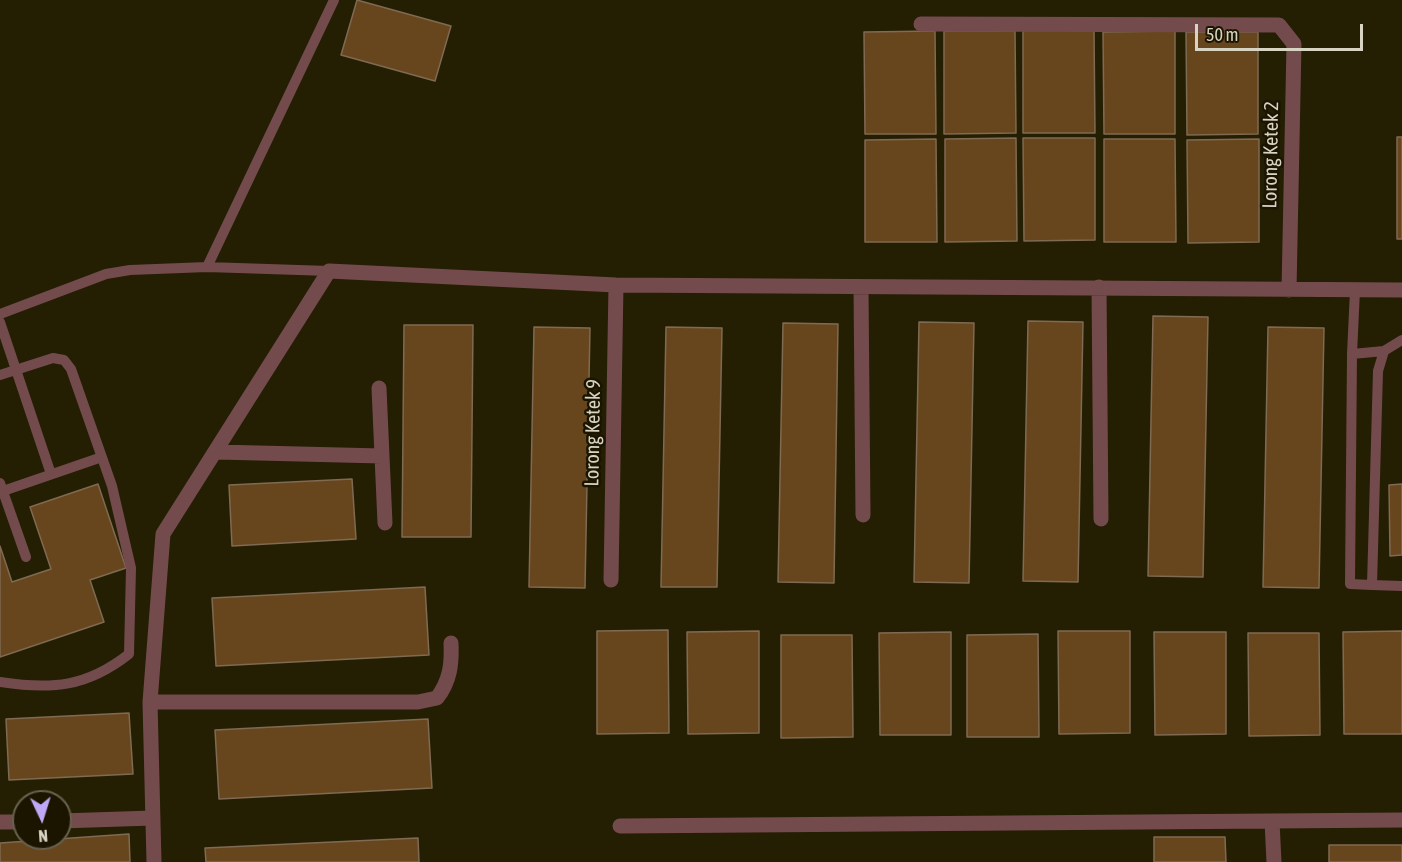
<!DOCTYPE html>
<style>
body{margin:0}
#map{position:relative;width:1402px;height:862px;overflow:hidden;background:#241e03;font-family:"Asap Condensed",sans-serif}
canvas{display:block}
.north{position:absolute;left:12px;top:790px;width:60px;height:60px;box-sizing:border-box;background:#1b1500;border:2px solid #67614e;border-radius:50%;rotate:176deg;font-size:16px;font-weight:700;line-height:24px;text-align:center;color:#d8d4c4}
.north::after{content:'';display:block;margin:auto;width:21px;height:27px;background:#bda9f5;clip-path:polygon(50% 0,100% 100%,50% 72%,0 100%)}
.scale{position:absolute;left:1195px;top:24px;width:168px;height:27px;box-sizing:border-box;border:3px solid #d8d4c4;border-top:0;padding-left:8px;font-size:18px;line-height:21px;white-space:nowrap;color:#d8d4c4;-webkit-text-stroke:4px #1b1500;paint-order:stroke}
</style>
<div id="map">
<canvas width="1402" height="862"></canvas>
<div class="north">N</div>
<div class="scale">50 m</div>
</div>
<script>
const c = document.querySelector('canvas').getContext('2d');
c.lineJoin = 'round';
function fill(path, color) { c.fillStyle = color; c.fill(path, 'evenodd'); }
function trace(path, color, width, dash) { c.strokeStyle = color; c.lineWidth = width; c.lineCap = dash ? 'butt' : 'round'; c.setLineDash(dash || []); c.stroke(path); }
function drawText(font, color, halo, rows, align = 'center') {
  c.font = font + ' "Asap Condensed",sans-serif'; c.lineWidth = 5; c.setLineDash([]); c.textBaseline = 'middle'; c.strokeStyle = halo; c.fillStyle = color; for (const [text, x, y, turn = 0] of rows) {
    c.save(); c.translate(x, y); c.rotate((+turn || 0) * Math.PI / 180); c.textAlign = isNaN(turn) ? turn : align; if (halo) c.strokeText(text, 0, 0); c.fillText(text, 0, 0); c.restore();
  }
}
const building = new Path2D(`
 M357,0L451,26L435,81L341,55Z
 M1023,30H1094L1095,133H1023Z
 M935,31L936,134H865L864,32Z
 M944,31H1015L1016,133L944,134Z
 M1175,31V134H1104L1103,32Z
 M1186,32H1258V134L1187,135Z
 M1397,137H1402V239H1397Z
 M1016,138L1017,241L945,242V139Z
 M1023,138H1095V240L1024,241Z
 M936,139L937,242H865V140Z
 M1104,139H1175L1176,242H1104Z
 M1259,139V242L1188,243L1187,140Z
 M1153,316L1208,317L1203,577L1148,576Z
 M1028,321L1083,322L1078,582L1023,581Z
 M919,322L974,323L969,583L914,582Z
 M783,323L838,324L834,583L778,582Z
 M404,325H473L471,537H402Z
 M534,327L590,328L585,588L529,587Z
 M666,327L722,328L717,587H661Z
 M1268,327L1324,328L1319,588L1263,587Z
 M352,479L356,539L232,546L229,485Z
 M98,484L126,568L90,580L104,622L0,657V546L12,582L51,569L30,507Z
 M1402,484V555L1390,556L1389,485Z
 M425,587L429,655L216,666L212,598Z
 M668,630L669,733L597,734V631Z
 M759,631V733L688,734L687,632Z
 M1058,631H1130V733L1059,734Z
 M1402,631V734H1344L1343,632Z
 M951,632V735H880L879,633Z
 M1154,632H1226V734L1155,735Z
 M1248,633H1319L1320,735L1249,736Z
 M1038,634L1039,737H967V635Z
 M781,635H852L853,737L781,738Z
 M129,713L133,774L9,780L6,719Z
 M428,719L432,788L219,799L215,730Z
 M129,834L130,862H0V843Z
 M1154,837H1225L1226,862H1154Z
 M418,838L419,862H206L205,848Z
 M1329,845H1402V862H1329Z`);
fill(building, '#68461d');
trace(building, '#7f6a53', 1.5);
trace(new Path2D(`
 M207,267L334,0
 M1355,290L1352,354L1350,584L1372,585
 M0,314L106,274L130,270L207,267L329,271
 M0,322L51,474
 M1384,351L1378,371L1372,585L1402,586
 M1352,354L1384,351L1402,340
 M0,375L53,358L64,360L71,369L112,486L131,568L129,654C87,687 52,690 0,682
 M0,483L26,557
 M3,491L102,457`), '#734b4d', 10);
trace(new Path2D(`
 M921,24L1279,25L1294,44L1289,290
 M861,287L863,515
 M1099,287L1101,519
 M379,388L382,456
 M217,452L382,456L385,523
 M611,580L616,285
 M150,702H418L437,698C450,681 452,664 451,643
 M60,821L153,818
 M1272,821L1274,862
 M0,822H24
 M620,826L1402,820
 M154,862L150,702L163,534L329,271L616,285L1402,290`), '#734b4d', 15);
drawText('20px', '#d8d4c4', '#1b1500', [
 ["Lorong Ketek 2",1271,155,-89],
 ["Lorong Ketek 9",593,433,-89]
]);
</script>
